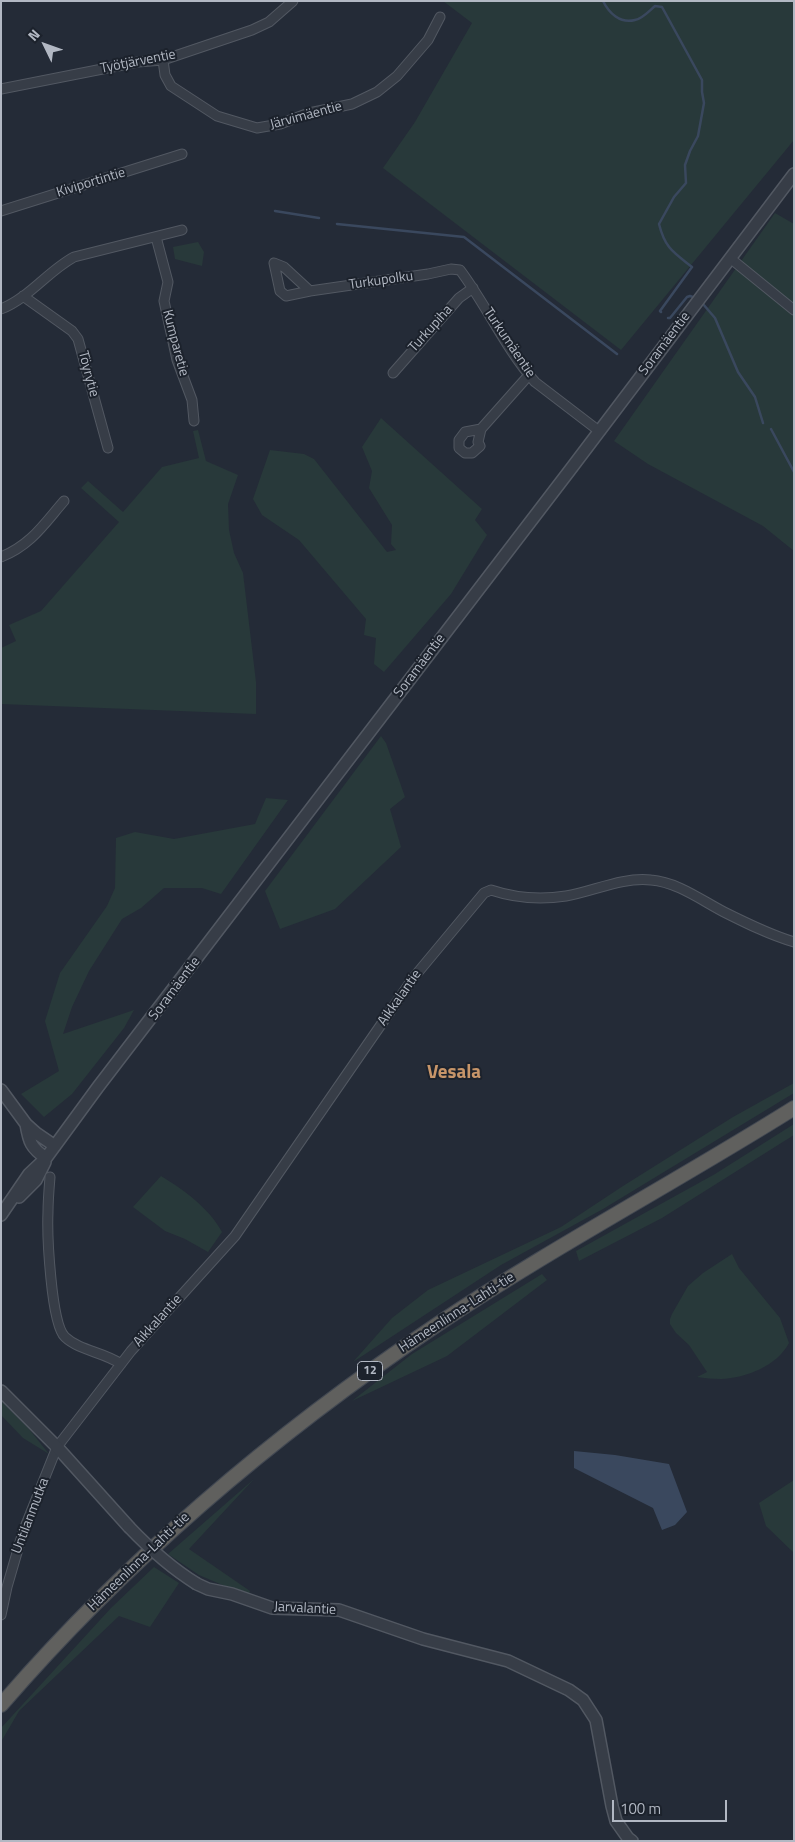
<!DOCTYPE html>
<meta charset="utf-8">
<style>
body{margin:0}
#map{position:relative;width:795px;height:1842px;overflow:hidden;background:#242b37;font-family:"Titillium Web",sans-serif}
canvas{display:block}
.frame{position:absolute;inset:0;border:2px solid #b2b8c3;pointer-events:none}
.north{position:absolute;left:20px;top:20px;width:50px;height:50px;-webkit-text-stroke:4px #1c222c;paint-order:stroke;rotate:312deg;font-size:14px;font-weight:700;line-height:20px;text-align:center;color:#b2b8c3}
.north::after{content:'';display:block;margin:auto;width:18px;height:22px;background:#b2b8c3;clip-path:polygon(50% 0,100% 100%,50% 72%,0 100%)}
.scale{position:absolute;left:612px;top:1800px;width:115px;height:22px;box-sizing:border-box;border:2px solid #b2b8c3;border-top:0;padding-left:6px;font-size:15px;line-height:18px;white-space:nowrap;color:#b2b8c3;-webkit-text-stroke:4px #1c222c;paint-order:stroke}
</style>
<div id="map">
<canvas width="795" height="1842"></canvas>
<div class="frame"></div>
<div class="north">N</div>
<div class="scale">100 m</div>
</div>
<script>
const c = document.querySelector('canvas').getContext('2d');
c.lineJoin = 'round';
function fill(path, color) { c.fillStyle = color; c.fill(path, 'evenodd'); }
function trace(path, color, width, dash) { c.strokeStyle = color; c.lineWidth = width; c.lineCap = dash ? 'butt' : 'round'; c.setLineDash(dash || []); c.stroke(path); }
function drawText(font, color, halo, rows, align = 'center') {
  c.font = font + ' "Titillium Web",sans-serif'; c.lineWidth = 4; c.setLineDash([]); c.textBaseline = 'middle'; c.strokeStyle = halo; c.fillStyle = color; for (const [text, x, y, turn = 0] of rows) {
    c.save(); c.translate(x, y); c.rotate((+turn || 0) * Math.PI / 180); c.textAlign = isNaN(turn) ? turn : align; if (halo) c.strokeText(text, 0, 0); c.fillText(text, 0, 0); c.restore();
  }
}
fill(new Path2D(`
 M443,1H794V140L621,350L383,168L415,122L472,23Z
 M775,213L794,224V551L763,526L648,464L614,441Z
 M198,242L204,252L202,266L175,259L173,247Z
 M381,418L482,509L475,520L487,535L451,594L384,672L374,664L376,638L364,635L366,619L299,540L262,515L253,499L270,450L304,454L314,459L387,552L396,550L391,544L392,525L369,488L372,471L362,447Z
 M198,430L206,461L238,475L228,504L229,530L234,553L243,573L256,682V714L1,704V648L16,641L9,625L41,611L119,522L81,488L88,481L123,512L162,467L199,458L193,431Z
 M381,736L386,743L405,797L390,809L401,847L335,909L280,929L265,891Z
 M266,798L288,800L221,894L202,888H164L141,908L122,919L89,971L72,1007L63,1034L134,1010L124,1028L72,1094L44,1117L21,1094L59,1071L45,1021L60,973L107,906L115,888L116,838L135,832L174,839L255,824Z
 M794,1083V1093L603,1209L501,1265L353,1362L392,1318L428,1290L561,1227L623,1186L733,1117Z
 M794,1124V1135L786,1140L662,1218L579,1261L576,1251L715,1174Z
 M161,1176C184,1190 209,1208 222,1232L208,1252L185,1239L165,1231L133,1207Z
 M732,1254L739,1268L780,1318L789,1343C777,1366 746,1378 721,1379C713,1379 704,1378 697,1377L707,1372L689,1345L676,1333L670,1324V1319L672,1314L688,1286L703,1273Z
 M542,1274L547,1280L447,1356L352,1401L412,1354Z
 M1,1401L29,1429L49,1454L23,1438L1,1415Z
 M254,1479L189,1549L250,1591L248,1596L199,1575L168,1554Z
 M794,1480V1553L766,1526L759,1503Z
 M154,1567L179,1583L150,1627L119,1616L19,1711L1,1742V1728L111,1608Z`), '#28393a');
fill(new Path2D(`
 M574,1451L615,1455L669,1464L687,1512L675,1525L662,1530L653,1508L574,1468Z`), '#3a485e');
trace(new Path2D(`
 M603,1C609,13 620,24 635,20C642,19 649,11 655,6L662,7L702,80V92L704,103L698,136L690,151L685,165L686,183L674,197L659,224C665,248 673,252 692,267L660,311L661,312
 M275,211L319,218
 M337,224L464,237L617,354
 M703,304L715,318L738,372L755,397L763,423
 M668,318H670L687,297L690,296L693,297
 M771,429L794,472`), '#3a485e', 2.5);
const minor = new Path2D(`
 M163,60L165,75L171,86L217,116L257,128L280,124L309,113L352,104L377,92L397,76L428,40L440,17
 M1,89L138,62L163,60L252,30L269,22L293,1
 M1,211L182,154
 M156,237L168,282L164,301L177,360L192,400L194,421
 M730,258L794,310
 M310,291L286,296L280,291L274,263L284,267L310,291L428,274L451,269L460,270C487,306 505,348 535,382L599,431
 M23,296L72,331L78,339L108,448
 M1,309C29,298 48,271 74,257L182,230
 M393,373L459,298L473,288
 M481,429L478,442L480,446L472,453H465L459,448V440L465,432L481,429L529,375
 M1,557C31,545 44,524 64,501
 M50,1177C49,1189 48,1201 48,1212C47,1234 51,1324 65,1337C80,1351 104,1352 121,1364
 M1,1615L7,1587L23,1532L57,1447L131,1351L235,1236L414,977L484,893L491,890C515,898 540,900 566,896C595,891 621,877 651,880C677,882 701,900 724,912C746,923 770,935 794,942`);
const tertiary = new Path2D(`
 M1,1090L26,1124L36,1133L55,1146
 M26,1124C29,1142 31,1148 46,1158
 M19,1197L36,1180L45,1162
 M1,1215L29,1174L46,1158L98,1087L570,470L794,174
 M1,1391L57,1447L129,1527
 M197,1584L208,1589L232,1594L272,1608L339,1610L423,1639L508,1661L569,1690L583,1700L596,1720L612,1806L616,1821L628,1838L632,1841`);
const trunk = new Path2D(`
 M1,1705C128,1558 277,1432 438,1324C553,1247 676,1182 794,1108`);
trace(minor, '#525862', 11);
trace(tertiary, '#525862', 14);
trace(trunk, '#424852', 16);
trace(minor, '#373d47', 9);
trace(tertiary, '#373d47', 11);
trace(trunk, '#60605e', 14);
const tertiaryBridge = new Path2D(`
 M129,1527C150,1549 171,1568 197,1584`);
trace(tertiaryBridge, '#525862', 14, []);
trace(tertiaryBridge, '#373d47', 11);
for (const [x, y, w] of [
 [370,1371,25]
]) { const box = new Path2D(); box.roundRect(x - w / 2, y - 9.5, w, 19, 4); c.fillStyle = '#1c222c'; c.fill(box); trace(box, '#b2b8c3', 1); }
drawText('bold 12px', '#b2b8c3', null, [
 ["12",370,1371]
]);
drawText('14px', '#b2b8c3', '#1c222c', [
 ["Työtjärventie",138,62,-11],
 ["Järvimäentie",306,116,-15],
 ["Kiviportintie",91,183,-17],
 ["Turkupolku",381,281,-8],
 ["Turkupiha",431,329,-48],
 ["Kumparetie",175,343,75],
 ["Turkumäentie",509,343,56],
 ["Soramäentie",665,344,-53],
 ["Töyrytie",88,374,75],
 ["Soramäentie",420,666,-53],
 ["Soramäentie",175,989,-53],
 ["Aikkalantie",400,998,-55],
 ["Hämeenlinna-Lahti-tie",457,1313,-33],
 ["Aikkalantie",158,1321,-48],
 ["Untilanmutka",31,1516,-69],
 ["Hämeenlinna-Lahti-tie",139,1562,-44],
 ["Jarvalantie",305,1609,3]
]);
drawText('bold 19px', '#c79569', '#1c222c', [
 ["Vesala",454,1073]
]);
</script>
